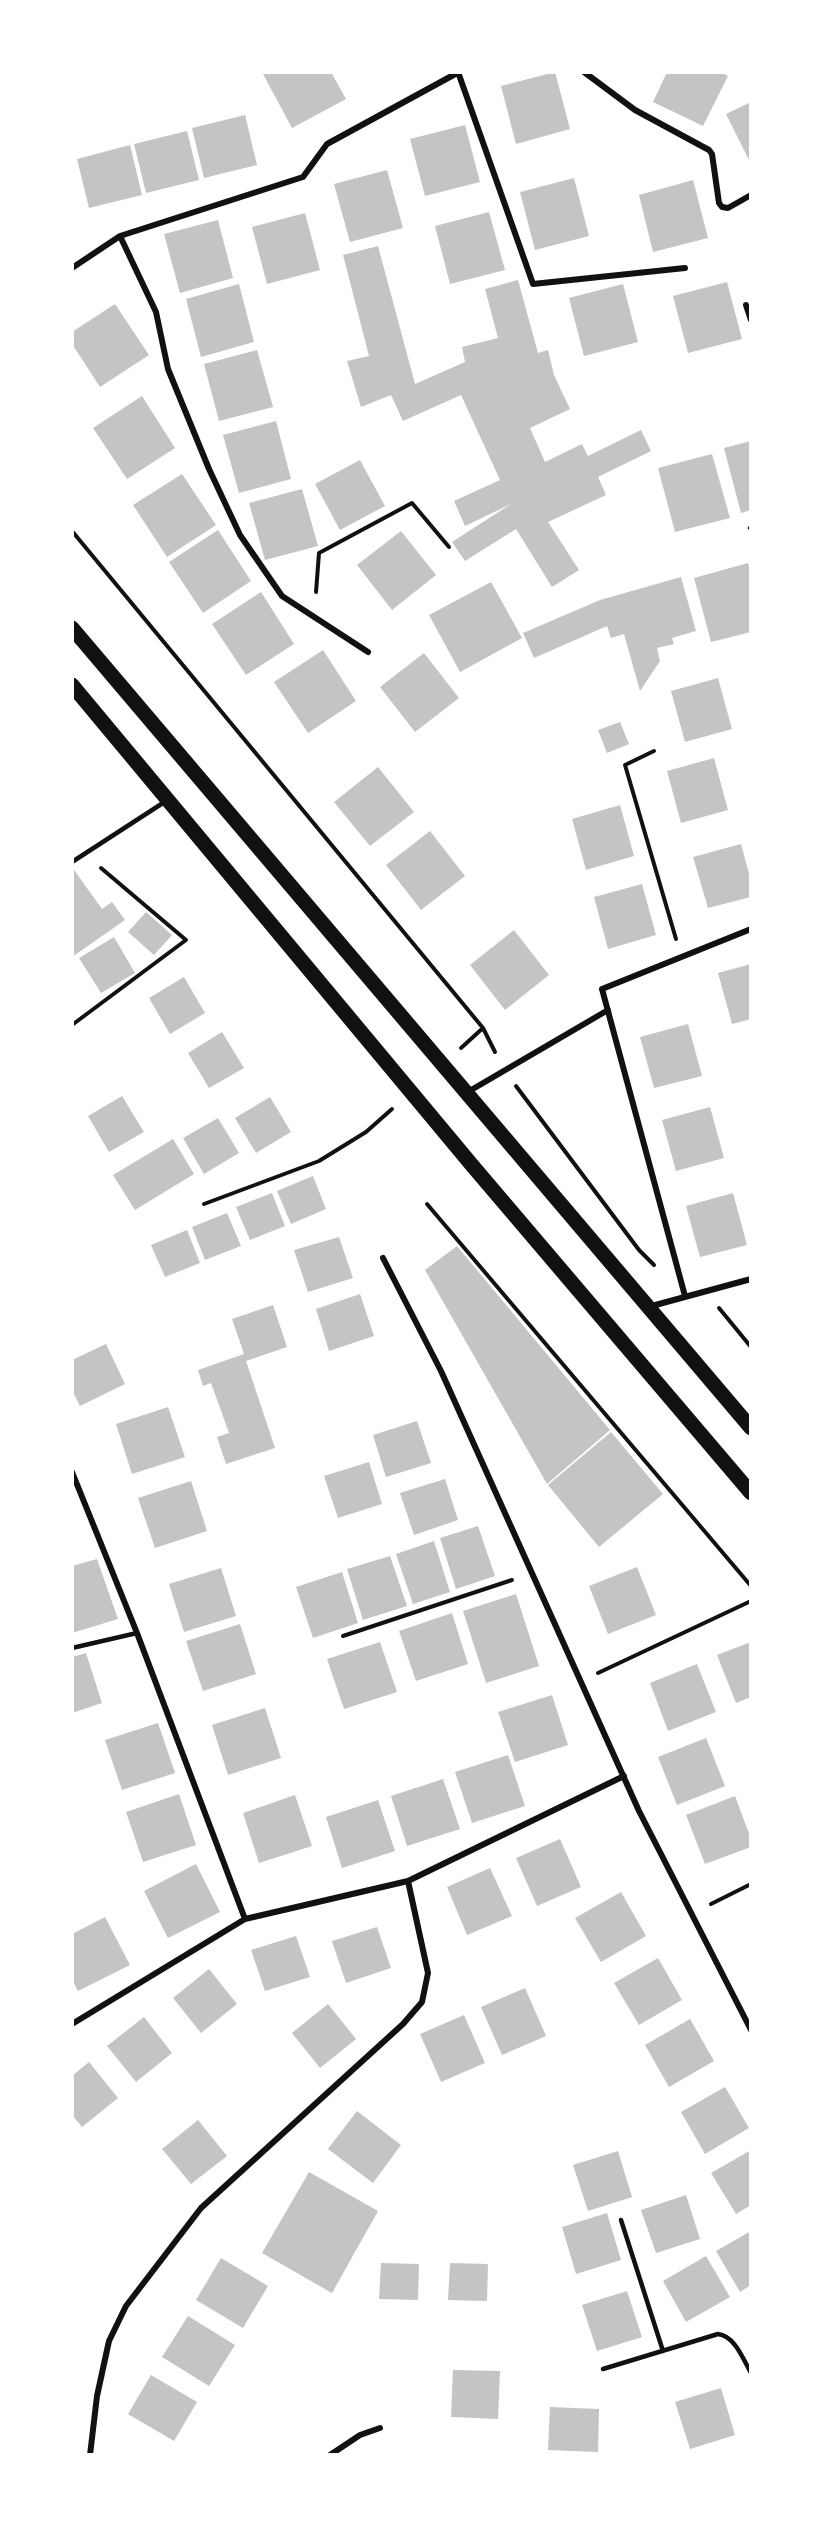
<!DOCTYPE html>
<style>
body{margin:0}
#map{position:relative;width:823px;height:2527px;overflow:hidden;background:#fff;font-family:Lato,sans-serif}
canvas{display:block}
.frame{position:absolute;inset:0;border:74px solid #fff;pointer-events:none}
</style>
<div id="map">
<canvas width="823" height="2527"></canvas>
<div class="frame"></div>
</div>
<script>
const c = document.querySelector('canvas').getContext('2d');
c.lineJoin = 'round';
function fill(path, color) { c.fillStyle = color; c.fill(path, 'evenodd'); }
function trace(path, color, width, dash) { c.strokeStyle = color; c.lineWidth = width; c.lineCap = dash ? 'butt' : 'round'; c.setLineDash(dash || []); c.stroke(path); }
fill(new Path2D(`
 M267,72H331L346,99L292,128L263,74Z
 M555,72L570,129L516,144L501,86Z
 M667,72H720L728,76L703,126L653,102Z
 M751,102V164L726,114Z
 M245,115L257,165L204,178L192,128Z
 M465,125L480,182L425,196L410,139Z
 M187,131L199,180L146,193L134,144Z
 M130,145L142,195L89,208L77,159Z
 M387,170L403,228L350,242L334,184Z
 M574,178L589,236L535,250L520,192Z
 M693,180L708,238L653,252L639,195Z
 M489,212L505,270L450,284L435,226Z
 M305,213L320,270L267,284L252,227Z
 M218,220L233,278L180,293L164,234Z
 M378,246L415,384L465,362L462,347L498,338L485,289L518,280L538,353L548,350L554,375L570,409L530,428L545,462L582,444L588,456L641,430L651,451L598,477L606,495L548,522L579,570L552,587L516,529L465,561L452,542L511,504L465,526L454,501L500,480L461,395L403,421L391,395L361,407L347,361L369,356L343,255Z
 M727,282L742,339L688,353L673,296Z
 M239,284L254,342L201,357L186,299Z
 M623,284L638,342L584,356L569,298Z
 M115,304L149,355L100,387L72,344V332Z
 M257,350L273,407L219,421L204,364Z
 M142,396L175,448L127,479L93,428Z
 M276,421L291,479L239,493L223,435Z
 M751,441V510L741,513L724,448Z
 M712,454L730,518L675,532L658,468Z
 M360,460L385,506L340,530L315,484Z
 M182,474L216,525L167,557L133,505Z
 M302,489L318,546L265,560L249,503Z
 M218,530L251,581L203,613L169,562Z
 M401,531L436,575L392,610L357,565Z
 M748,563L751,573V632L711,642L694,578Z
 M681,577L696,631L672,638L674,644L657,648L660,661L640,691L624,634L611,638L607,626L534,658L523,633L600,600Z
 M491,582L522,638L460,672L429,615Z
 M261,592L294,644L246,675L212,624Z
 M323,650L356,701L308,733L274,682Z
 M424,653L459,698L415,732L380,687Z
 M718,678L732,729L685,742L671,691Z
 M620,722L629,744L607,753L598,730Z
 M714,758L728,810L681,823L667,771Z
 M378,767L414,812L370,846L334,802Z
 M620,805L634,856L586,870L572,819Z
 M430,831L465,876L421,910L386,865Z
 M741,844L751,881V897L708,908L693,857Z
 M72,867L102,909L112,902L125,920L72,957Z
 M642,884L656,935L608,949L594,897Z
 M146,912L172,935L154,955L128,932Z
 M514,930L549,975L505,1010L470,965Z
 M114,937L135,973L101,993L79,958Z
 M751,964V1019L732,1024L718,973Z
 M184,977L205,1013L170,1034L149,998Z
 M688,1024L702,1076L654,1088L640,1037Z
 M222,1032L244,1068L209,1088L188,1053Z
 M122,1096L144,1132L109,1152L88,1116Z
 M270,1097L291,1132L256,1153L235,1118Z
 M710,1107L724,1158L676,1171L662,1120Z
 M218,1118L239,1153L204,1174L183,1138Z
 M173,1139L194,1174L135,1210L113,1175Z
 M313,1176L326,1209L291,1224L277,1191Z
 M272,1193L285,1226L250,1240L236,1207Z
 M733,1193L747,1245L700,1257L686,1206Z
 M227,1213L241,1246L205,1260L192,1227Z
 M187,1230L200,1263L165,1277L151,1245Z
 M339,1237L353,1278L308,1292L294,1250Z
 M457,1246L610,1430L547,1484L425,1270Z
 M360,1294L374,1336L329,1351L316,1309Z
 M273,1305L287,1347L246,1361L275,1448L226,1464L217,1437L229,1433L211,1383L203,1386L198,1370L244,1354L232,1319Z
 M106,1344L125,1384L80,1406L72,1390V1360Z
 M168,1407L185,1457L132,1474L116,1424Z
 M417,1421L431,1463L386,1477L373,1435Z
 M611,1432L663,1494L599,1547L548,1485Z
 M369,1462L382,1504L338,1518L324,1476Z
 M445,1479L458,1520L414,1535L400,1493Z
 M191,1481L207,1531L155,1548L138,1498Z
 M478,1526L495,1576L456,1589L440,1538Z
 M434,1541L450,1592L413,1604L396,1554Z
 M390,1556L407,1606L363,1620L347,1569Z
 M97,1559L118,1619L72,1633V1566Z
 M637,1567L656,1615L608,1634L589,1586Z
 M221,1568L236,1616L184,1632L169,1584Z
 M342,1572L358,1623L313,1638L296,1587Z
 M516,1594L539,1666L486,1683L463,1611Z
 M452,1613L468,1664L416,1681L399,1631Z
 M240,1624L256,1674L203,1691L186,1641Z
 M380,1642L397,1692L344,1709L327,1659Z
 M751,1642V1697L736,1703L717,1655Z
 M86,1653L102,1703L72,1713V1657Z
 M697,1664L716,1712L668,1731L650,1683Z
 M552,1695L568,1745L515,1762L498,1712Z
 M265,1708L281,1758L228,1775L212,1725Z
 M158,1723L175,1773L122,1790L105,1740Z
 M706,1738L725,1786L677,1805L658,1757Z
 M508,1755L525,1806L472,1823L455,1772Z
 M443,1779L460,1829L407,1846L391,1796Z
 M179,1794L196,1845L143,1862L126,1812Z
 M295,1795L312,1846L259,1863L243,1813Z
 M735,1796L751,1839V1847L705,1864L686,1815Z
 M378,1800L395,1851L342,1868L326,1817Z
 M560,1839L581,1887L537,1906L516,1858Z
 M196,1864L220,1912L168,1938L144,1891Z
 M490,1868L512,1916L467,1935L447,1887Z
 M621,1892L646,1936L601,1962L575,1918Z
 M105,1917L130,1965L78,1991L72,1980V1934Z
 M377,1927L391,1968L346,1983L332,1941Z
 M296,1936L310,1977L265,1991L251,1950Z
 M658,1958L682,2000L639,2025L614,1983Z
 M209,1969L237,2004L201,2033L173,1998Z
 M525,1988L546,2036L502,2055L481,2007Z
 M328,2004L356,2039L320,2068L292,2033Z
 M464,2015L485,2063L441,2082L420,2034Z
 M144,2017L172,2053L136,2082L107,2046Z
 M690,2019L714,2061L669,2087L645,2045Z
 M89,2062L118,2098L82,2127L72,2115V2076Z
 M725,2087L749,2128L705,2154L681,2112Z
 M357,2111L401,2145L373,2183L328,2149Z
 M198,2120L227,2156L191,2184L162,2149Z
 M751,2150V2205L736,2214L711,2173Z
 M618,2151L632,2197L588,2211L573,2165Z
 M309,2172L378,2211L332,2293L262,2253Z
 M686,2195L700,2239L656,2253L641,2210Z
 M607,2213L621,2260L576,2274L562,2227Z
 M751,2231V2285L740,2292L716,2251Z
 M706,2256L730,2297L686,2322L663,2281Z
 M221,2258L268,2286L243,2328L196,2300Z
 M381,2263L419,2264L418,2300L379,2299Z
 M450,2263L488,2264L487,2301L448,2300Z
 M627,2291L642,2337L597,2351L582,2305Z
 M188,2316L235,2345L209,2386L162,2357Z
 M453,2370L500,2371L498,2419L451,2417Z
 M151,2375L197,2402L174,2441L128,2414Z
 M721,2388L735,2435L690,2449L675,2402Z
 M550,2407L599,2409L598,2452L548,2450Z`), '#c4c4c4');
trace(new Path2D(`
 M72,531L483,1028L495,1052
 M316,592L319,553L412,503L449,547
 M654,751L625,765L676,939
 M72,1025L186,940L101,868
 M461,1048L483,1028
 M516,1086L639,1250L654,1265
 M204,1204L319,1161L366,1132L392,1109
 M427,1204L751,1586
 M719,1308L751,1347
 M343,1636L512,1580
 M598,1673L751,1601
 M711,1904L751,1884`), '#111', 4);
trace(new Path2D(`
 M750,528L751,527
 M72,862L166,801
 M72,1648L137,1633
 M621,2220L663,2351
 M603,2369L718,2334C735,2336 743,2359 751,2373`), '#111', 4.5);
trace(new Path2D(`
 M458,72L533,284L685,268
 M584,72L635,110L709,150L712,154L719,203L722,207L728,208L751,195
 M120,236L156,312L168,369L209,469L240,535L282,596L368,652
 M72,268L120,236L303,177L327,144L459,72
 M746,305L751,320
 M466,1093L608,1010
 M383,1258L441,1371L639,1811L751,2030
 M685,1296L602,989L751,929
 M648,1307L751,1279
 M72,1472L137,1633L245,1919
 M72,2024L245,1919L408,1881L624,1776
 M90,2455L97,2396L109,2341L126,2306L201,2208L403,2024L422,2002L428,1973L408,1881
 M330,2455L360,2435L380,2428`), '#111', 6);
trace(new Path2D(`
 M72,628L751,1428
 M72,685L471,1164L751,1493`), '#111', 15);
</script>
